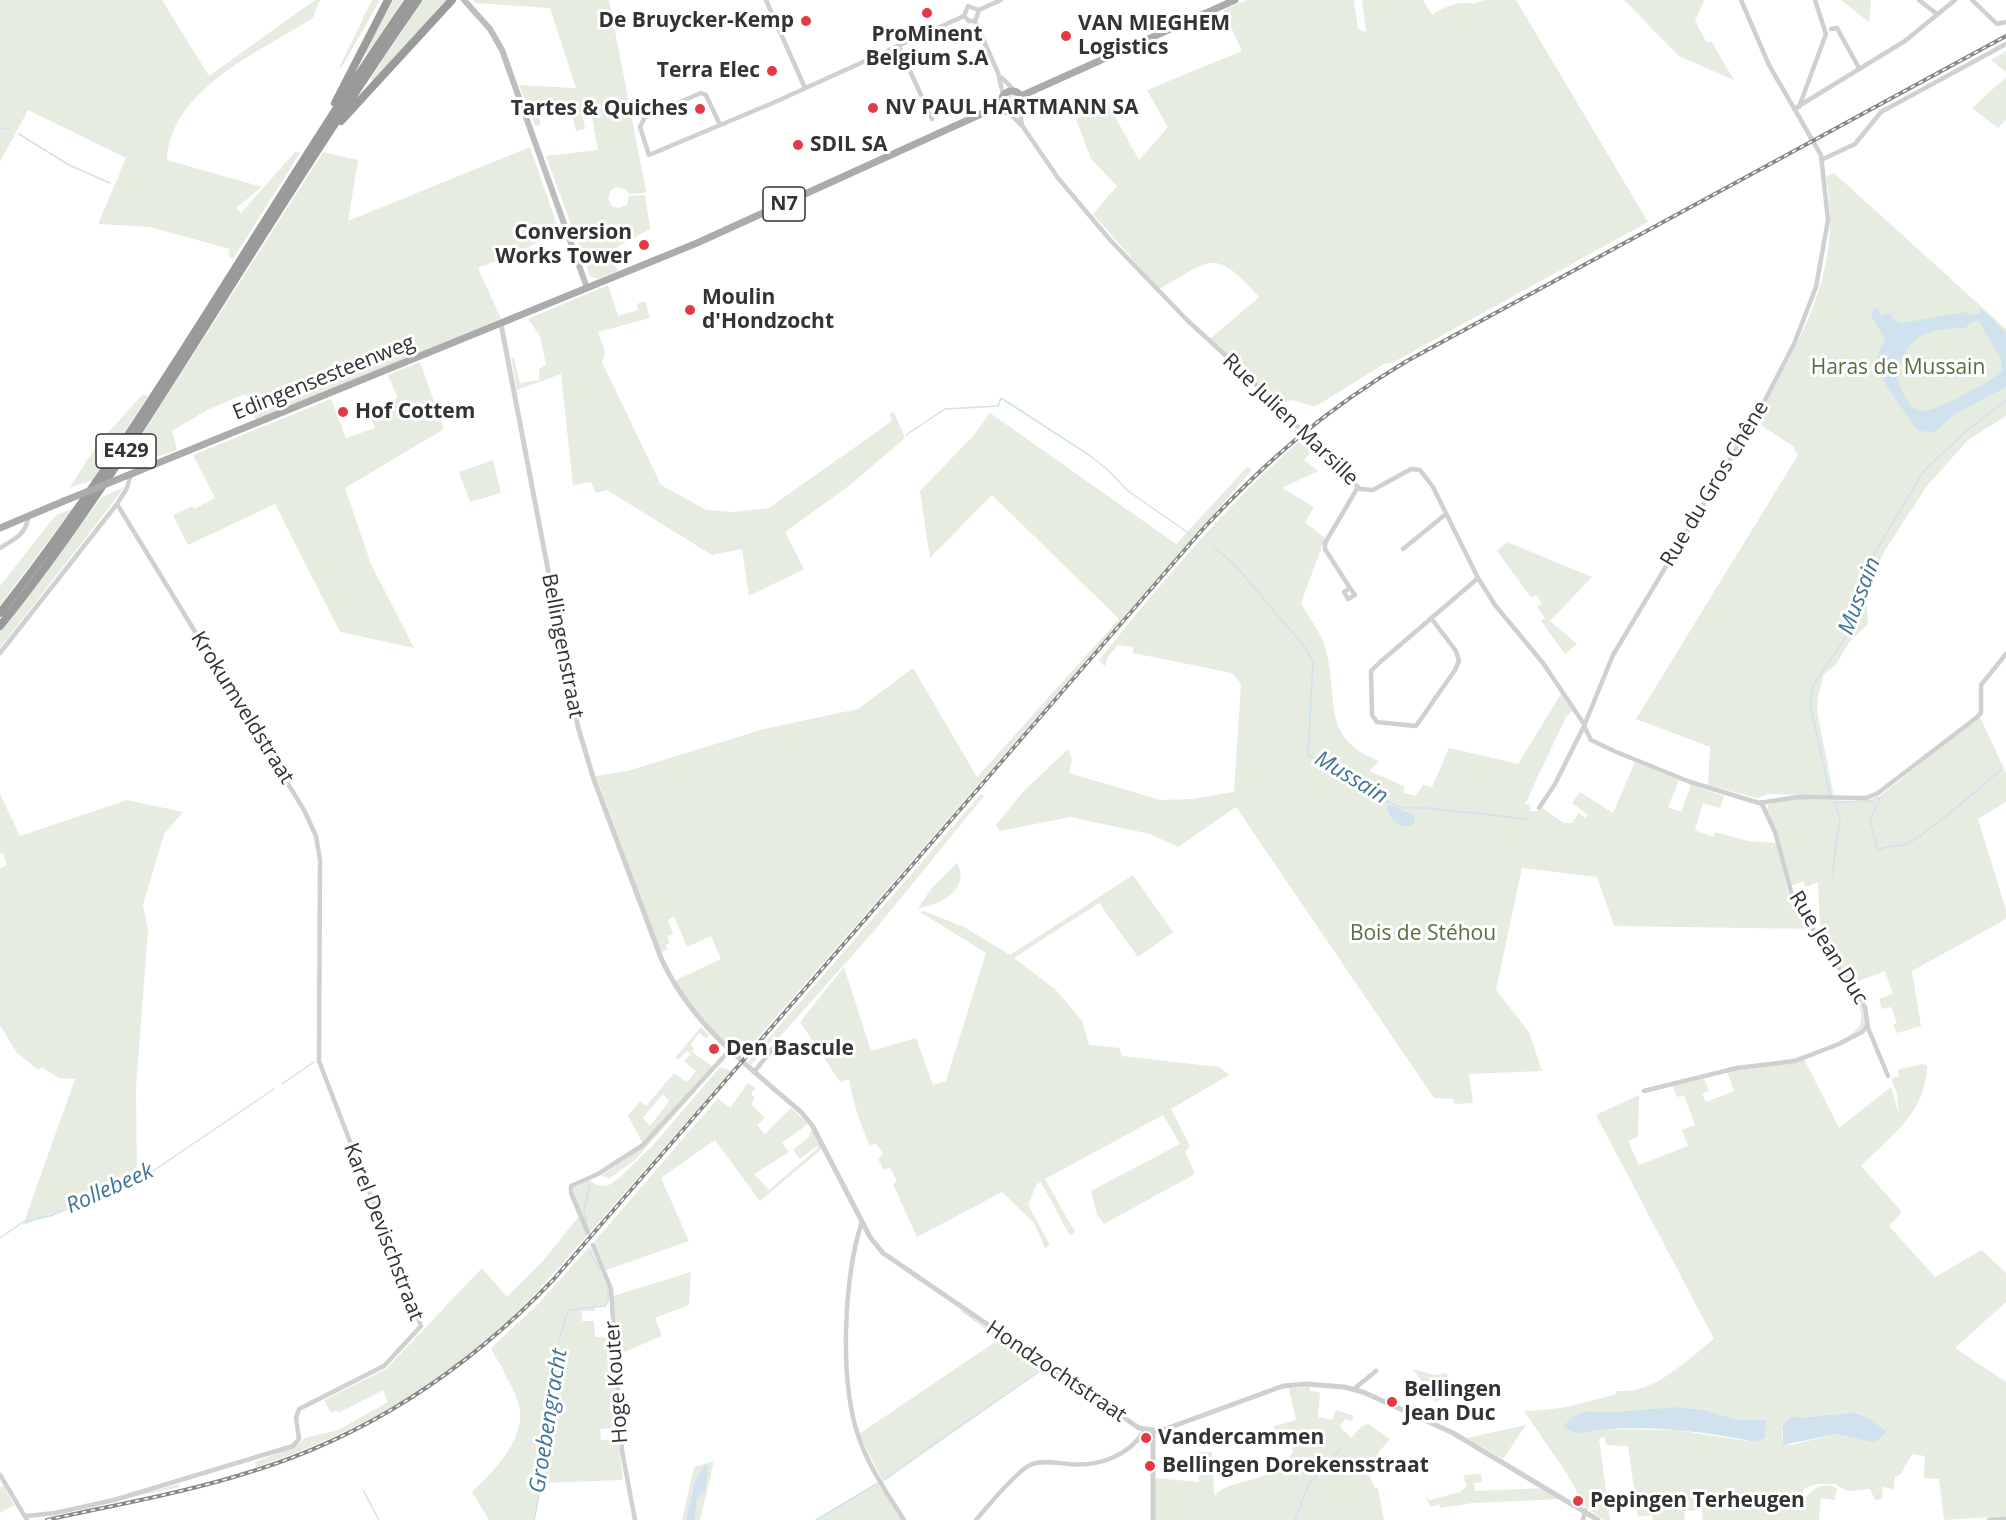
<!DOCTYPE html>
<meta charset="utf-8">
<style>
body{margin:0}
canvas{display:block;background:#fff}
</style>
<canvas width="2006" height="1520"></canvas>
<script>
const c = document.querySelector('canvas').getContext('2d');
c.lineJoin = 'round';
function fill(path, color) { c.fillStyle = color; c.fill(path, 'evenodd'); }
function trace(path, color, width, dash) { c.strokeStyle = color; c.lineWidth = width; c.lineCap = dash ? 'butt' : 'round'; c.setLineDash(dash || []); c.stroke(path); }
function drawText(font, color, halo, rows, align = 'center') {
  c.font = font + ' "Open Sans",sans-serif'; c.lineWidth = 6; c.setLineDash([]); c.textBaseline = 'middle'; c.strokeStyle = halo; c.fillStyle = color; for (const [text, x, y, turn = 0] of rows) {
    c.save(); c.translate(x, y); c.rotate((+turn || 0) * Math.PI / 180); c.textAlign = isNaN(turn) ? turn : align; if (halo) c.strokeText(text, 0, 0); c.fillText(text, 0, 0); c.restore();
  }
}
fill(new Path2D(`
 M0,0H162L209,76L315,0H320L313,18C261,51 170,89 167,160L262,187L236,208L241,213L296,151L300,153L233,259L228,256L230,249L150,227L98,224L126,158L28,110L0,162Z
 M372,0H380L342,67L339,68Z
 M391,0H403L367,54L364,52Z
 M423,0H448L373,81L370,79Z
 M473,0H609L646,191L645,193L629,194L625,189L617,187L611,190L608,199L612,206L619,208L627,205L629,196L645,195L650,229L610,251L618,271L598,279L590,276L546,156L598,150L591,111L582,112L585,129L576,131L570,106L556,112L554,105L537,111L541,124L535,126L519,85L576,88L550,8L475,3Z
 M1247,0H1354L1358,29L1366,32L1362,0H1423L1432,15C1445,7 1459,0 1473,4L1484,0H1516L1648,222L1392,363L1384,364L1318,405L1313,406L1292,400L1277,404L1210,339L1259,297C1214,247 1213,259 1159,289L1093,214L1117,186L1091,159L1076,119L1108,104L1139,160L1168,127L1147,90L1242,51L1223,10Z
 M1624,0H1704L1695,21L1707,43L1711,41L1734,80L1679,56Z
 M1841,0H1871L1869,22Z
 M2006,51V72L1991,60Z
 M2006,77V120L1998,128L1972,108Z
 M1002 101a9 9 0 1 1 18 0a9 9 0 1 1-18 0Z
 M530,147L559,231L517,253L478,268L501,319L256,420L245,394L207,410L172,431L177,450L120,469L323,152L358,160L348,221Z
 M1834,173L2006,329V416L1968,440L1927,486L1885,550L1866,591L1868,624L1850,641L1835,666L1824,674L1818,696L1817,712L1834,796L1769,794L1757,798L1708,785L1710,747L1636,719L1798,455L1793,446L1756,422L1767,408L1766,403C1807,326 1842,267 1826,177Z
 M608,285L618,316L638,310L637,304L645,301L650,318L598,332L605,352L602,362L661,485L706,510L734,512L769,508L892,421L890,414L894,412L905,438L850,485L785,532L804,569L749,596L742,549L712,555L607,490L596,493L591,482L573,485L561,374L517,390L511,357L514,358L520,383L539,380V369L546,365L540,336L528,319Z
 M420,362L444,429L345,488L371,564L414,648L340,632L275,504L188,545L173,515L192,506L194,509L215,498L193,455L331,399L346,438L375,428L368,411L398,398L388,375Z
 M142,395L148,396L93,480L69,488L98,444Z
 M990,413L1176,544L1247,467L1252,470L741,1057L703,1022L674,981L721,959L711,936L687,947L674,916L668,920L673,934L667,936L670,943L666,945L668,949L661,952L596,776L628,771L764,729L858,709L913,668L977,777L1119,619L992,495L930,558L920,491L973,436Z
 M1303,438L1314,449L1304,460L1318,471L1282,488L1314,507L1305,522L1325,538L1301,603C1308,616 1319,630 1324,644C1341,695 1317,737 1379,761L1369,771L1404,786V793L1416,796L1423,785L1432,787L1449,748L1518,764L1561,694L1573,710L1566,717L1525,804L1530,805V811H1540L1542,808L1564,823H1572L1579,813L1585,818L1588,815L1572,803L1580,792L1613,813L1635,762L1679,780L1668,807L1681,812L1691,785L1724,796L1720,808L1703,803L1695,830L1713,837L1715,832L1748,841L1776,843L1789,896L1812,929L1614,926L1597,877L1522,868L1496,990L1529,1032L1542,1071L1469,1074L1473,1103L1455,1104L1453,1099L1434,1098L1236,807L1178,847L1150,834L1070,817L1000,831L996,825L1022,793L1068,749L1072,759L1069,773L1160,800L1192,799L1234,792L1241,684L1232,673L1133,653V647L1118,645L1107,658L1105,667L1099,660C1162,582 1227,504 1303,438Z
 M493,460L501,493L470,502L459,472Z
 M124,487L111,505L0,648V630L102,497Z
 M73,508L0,605V586L55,516Z
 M1507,542L1592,577L1550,621L1577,644L1565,654L1541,621L1545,618L1537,607L1542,603L1536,595L1531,597L1497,551Z
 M1980,717L2006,773V802L1978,819L2006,910V919L1912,971L1921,1026L1897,1033L1893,1025L1897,1023L1891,1007L1882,1009L1879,999L1893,994L1885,971L1851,984L1820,932L1818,882L1806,887L1803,881L1791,886L1778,837L1767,809L1769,803L1798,799L1855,801L1877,798Z
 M0,794L20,836L127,800L183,812L164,834L143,905L148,930L136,1088L137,1182L23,1225L75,1079L59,1078L42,1067L38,1070L16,1052L0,1025V868L7,865L3,853H0Z
 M981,794L984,796L874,931L776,1041L773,1039L751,1065L748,1062Z
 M957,863C972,889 938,906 918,908L932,888Z
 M1133,875L1173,932L1138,957L1099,903L1014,958L1056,990L1082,1021L1089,1045L1119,1048L1122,1056L1219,1067L1229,1075L1171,1109L1190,1146L1185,1152L1195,1174L1104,1224L1097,1214L1091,1191L1180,1144L1163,1115L1045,1179L1075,1232L1070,1236L1041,1182L1037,1184L1028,1205L1050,1245L1045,1248L1034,1223L1002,1192L917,1237L893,1184L897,1181L890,1167L884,1170L878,1159L883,1154L876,1143L870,1146C860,1123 853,1103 849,1079L840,1082L800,1022L844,967L871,1051L916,1038L933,1085L946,1081L986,953L920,912L924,911L964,927L1010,955Z
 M1851,988L1864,1010L1866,1024C1850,1045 1801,1058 1774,1063C1792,1059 1854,1042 1860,1024C1865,1011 1855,1000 1848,989Z
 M701,1027L709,1035L707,1039L699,1033L690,1045L694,1048L692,1052L712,1066L643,1144L628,1116L640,1101L646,1106L674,1073L687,1082L696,1071L684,1061L691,1054L687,1051L678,1060L675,1058ZM663,1094L669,1101L650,1126L643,1118Z
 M1804,1059L1839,1128L1891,1087L1899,1115L1897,1094L1891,1079L1899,1076L1898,1070L1922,1064L1927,1066C1926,1112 1892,1135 1861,1166L1902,1212L1889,1226L1935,1277L1982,1250L2006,1273V1302L1955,1348L2006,1382V1516L1944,1520L1939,1479L1924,1478L1925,1456L1912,1454L1900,1475L1895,1476L1894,1489L1883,1487L1882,1499L1875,1500L1870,1489L1848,1491L1834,1484H1817L1805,1488L1793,1507L1796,1509C1807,1496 1817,1479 1837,1488L1835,1500L1821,1498L1819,1520H1703L1702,1510L1684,1511L1685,1520H1653L1652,1515L1638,1517L1628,1446L1607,1445L1604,1437L1599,1439L1610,1520H1604L1580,1503L1575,1488L1565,1471L1524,1411C1556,1411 1585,1403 1616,1394V1391C1653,1395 1687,1360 1714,1339L1596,1115L1639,1095L1638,1137L1628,1141L1639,1165L1688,1146L1682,1130L1695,1125L1684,1095L1677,1097L1673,1086L1704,1079L1709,1091L1702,1094L1706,1102L1734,1091L1727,1071ZM1676,1407L1705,1410L1737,1420L1766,1421L1754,1442L1676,1430L1599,1429L1587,1411L1613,1412ZM1850,1412L1859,1413L1879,1426L1881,1430L1874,1443L1837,1434L1791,1445L1783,1444L1782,1431L1791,1416L1801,1418Z
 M720,1067L731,1071C684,1125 637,1178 590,1232C554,1273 519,1314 476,1349C411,1402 335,1441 256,1467L255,1462L296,1446L305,1438L338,1430L388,1402L383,1390L338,1413L337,1410L331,1413L324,1400L386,1369L482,1268L507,1297L543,1261L579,1216L573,1188L589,1180L597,1185L607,1186L618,1179L655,1143Z
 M748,1083L756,1088L751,1094L755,1098L751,1104L765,1118L757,1125L765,1134L791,1108L808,1124L782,1143L789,1152L754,1174L769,1190L819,1147L817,1146L800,1159L793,1150L810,1136L809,1134L812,1130L823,1148L760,1201L715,1140L661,1178L689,1241L606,1270L594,1242L718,1098L730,1108Z
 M694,1089L696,1091L634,1161L610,1178L601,1176L637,1151Z
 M590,1246L609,1289V1301L604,1306L595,1307V1311H582V1321H594L595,1337L612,1338L618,1427L600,1429L601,1440L618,1439L623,1480L542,1483L534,1520H489L472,1492C492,1473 523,1442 520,1411C518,1393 499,1364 491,1348L540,1302Z
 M691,1272L689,1305L655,1318L662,1336L619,1354L613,1296Z
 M1001,1338L1045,1368L883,1482L859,1434Z
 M1413,1369L1435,1375L1447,1373L1451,1400L1442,1399L1435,1402Z
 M1310,1387V1391L1320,1392L1318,1417L1332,1420L1336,1410L1354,1416L1352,1421L1345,1419L1340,1426L1351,1438L1362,1426L1368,1424L1390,1439L1378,1453L1391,1465L1369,1475L1375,1488H1378L1384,1520H1155V1478L1199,1482L1198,1452H1212L1214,1496C1226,1483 1247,1482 1263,1476C1274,1471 1285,1461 1293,1452L1292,1440H1280V1433H1275L1274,1426L1296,1420L1289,1388Z
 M1526,1425L1503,1459L1467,1438Z
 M714,1461L700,1520H695L697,1498L706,1470L692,1493L686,1520H682L694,1467Z
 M1481,1474L1482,1482L1474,1483L1475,1491L1545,1488L1563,1499L1473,1503L1440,1508L1439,1504L1431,1507L1425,1496L1430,1500L1460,1492L1467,1486L1463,1475Z
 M878,1483L902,1520H815Z
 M179,1484L180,1487L113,1501Z
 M4,1486L14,1505L0,1513V1487Z`), '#e6ecdf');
fill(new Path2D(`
 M1874,308L1879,309L1880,316L1891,313L1893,320L1902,323L1966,312L1970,315L1979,314L1981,308L2006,333V387L1957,413L1933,433L1917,430L1887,387L1880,371L1878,354L1885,339L1871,316ZM1973,321H1979L2001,359L2002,372C1990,381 1932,415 1920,411C1914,410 1910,404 1907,399C1892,379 1897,356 1917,339C1930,328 1948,329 1965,328Z
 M1387,804L1415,815L1414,824C1401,832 1387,818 1387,804Z
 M1676,1407L1705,1410L1737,1420H1766L1765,1438L1754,1442C1707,1431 1624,1422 1578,1434L1563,1427L1572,1417L1587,1411L1613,1412Z
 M1854,1412L1869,1418L1887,1432L1874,1443L1837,1434L1783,1445V1426L1791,1416L1801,1418Z
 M705,1465L708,1466L705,1490L697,1498L695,1520H686L695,1481Z`), '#cfe2ee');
trace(new Path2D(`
 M0,128L10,129
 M19,134L69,165L110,183
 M906,435L945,409L998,406L1001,398L1089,455L1108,470L1128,491L1190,534
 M1214,548L1233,563L1304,646L1313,662L1308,755L1348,776L1362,789L1402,808H1427L1527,819
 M1830,794L1810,704L1814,684L1853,627L1866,568L1923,472L1963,434L2006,400
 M1878,797L1879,801L1870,819L1877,850C1889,845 1893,847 1904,845C1920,841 1985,783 2002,769
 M1832,875L1840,819L1835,802L1873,801L1877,797
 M282,1084L314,1062
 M587,1227L584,1211L590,1184
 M584,1235L585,1234
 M0,1238L23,1222L50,1216L144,1177L274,1089
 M589,1252L600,1269
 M1043,1369L1103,1408
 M921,1453L1043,1369L962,1311
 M901,1467L919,1455
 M885,1479L899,1469
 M363,1490L379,1520
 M534,1520C542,1489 540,1459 543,1428C548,1389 556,1347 568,1310L605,1306L608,1302V1287
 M687,1520L691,1505
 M816,1520L878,1483
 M1295,1520L1309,1483L1323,1470L1340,1449`), '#cfe2ee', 1.5);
trace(new Path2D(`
 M766,0L805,88
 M1919,0L1937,14
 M1972,0L1997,24L2006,22
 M968,6L964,16L969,21H975
 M968,6L979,10L975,21
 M979,10L1001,0
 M975,21L998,73L1003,94
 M1831,29L1837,28L1859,68
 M899,47L932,119
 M1002,78L1015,91
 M1799,107L1826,34L1815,0
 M1019,109L1022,125
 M1794,109L1905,41L1955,0
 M1009,113L1023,127L1058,178L1111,241L1187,320L1236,365L1360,489L1373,490L1411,469L1420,470L1433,487L1478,578L1495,605L1543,663L1584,724
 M720,125L706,95L701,93L645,117L640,127L649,155L775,102L964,16
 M1821,160L1855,144L1881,112L2006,44
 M0,548C13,540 27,534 28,517
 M1403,549L1446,514
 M1350,588L1355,595L1348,599L1344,592L1350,588L1325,549V543L1358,487
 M1431,618L1456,651L1459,661L1455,670L1416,726L1377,722L1372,715L1371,671L1379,663L1470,585L1478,578
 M0,653L117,504L127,488L131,474
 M1584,726L1591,740L1614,751L1690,782L1759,803L1798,797L1866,798L1878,793L1976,718L1981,713V685L2006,654
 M1761,802L1775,832L1793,899L1865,1007L1868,1028L1888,1076
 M1539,808L1555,784L1584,726L1613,655L1762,406L1794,344L1816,287L1828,220L1821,155L1769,65L1741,0
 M754,1072L778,1042
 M1644,1091L1737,1068L1795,1061L1839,1044L1862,1032L1868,1025
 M862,1221C844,1278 839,1378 858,1435C868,1466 887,1493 904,1520
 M588,1233L571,1193V1186L598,1174L643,1145L729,1051
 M593,1245L611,1289L622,1451L635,1520
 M1354,1389L1376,1371
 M0,1475L27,1520
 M26,1516L55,1513L114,1500L293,1446L299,1439L296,1418L299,1409L384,1366L421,1326L319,1061L320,860L316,836L304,810L117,504
 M976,1520C986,1508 1019,1469 1032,1464C1044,1460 1056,1463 1068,1464C1098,1467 1128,1457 1145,1430
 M1583,1520L1585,1510`), '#d0d0d0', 4.5);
trace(new Path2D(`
 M501,324L578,727L593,777L661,958C692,1026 746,1064 801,1112L812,1125L870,1237L883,1253L1139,1428L1160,1431L1283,1386L1306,1384L1344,1387L1363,1392L1453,1433L1598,1520
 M1153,1520V1431
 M1989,1520L2006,1519`), '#d0d0d0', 5);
trace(new Path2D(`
 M464,0L490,29L502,50L587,288`), '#bdbdbd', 6);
trace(new Path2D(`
 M1001 102a11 11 0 1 1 22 0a11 11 0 1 1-22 0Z
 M1021,96L1235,0
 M131,474L697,243L1001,105
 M0,528L64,501`), '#ababab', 7);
trace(new Path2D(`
 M335,103L388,0
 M341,121L452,0
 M0,613C152,420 269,202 409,0
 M0,626C83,523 152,411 222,300C286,199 350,98 418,0`), '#9a9a9a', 8);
const rail = new Path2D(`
 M47,1520C114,1505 184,1493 250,1472C368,1436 468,1369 553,1280L1202,530C1267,460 1325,410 1407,361L2006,36`);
trace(rail, '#888', 4);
trace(rail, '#fff', 1.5, [4.5]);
trace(new Path2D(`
 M64,501L131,474`), '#ababab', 7);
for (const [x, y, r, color] of [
 [927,13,6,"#e63946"],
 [806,21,6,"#e63946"],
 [1066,36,6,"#e63946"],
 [772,71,6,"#e63946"],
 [873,108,6,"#e63946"],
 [700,109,6,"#e63946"],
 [798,145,6,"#e63946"],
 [644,245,6,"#e63946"],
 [690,310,6,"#e63946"],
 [343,412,6,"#e63946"],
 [714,1049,6,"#e63946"],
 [1392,1402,6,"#e63946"],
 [1146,1438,6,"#e63946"],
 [1150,1466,6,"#e63946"],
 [1578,1501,6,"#e63946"]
]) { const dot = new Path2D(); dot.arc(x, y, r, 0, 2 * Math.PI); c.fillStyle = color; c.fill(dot); trace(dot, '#fff', 2); }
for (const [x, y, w] of [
 [784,204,42],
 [126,451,60]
]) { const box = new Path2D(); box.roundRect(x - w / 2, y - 17, w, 34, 4.5); c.fillStyle = '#fff'; c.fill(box); trace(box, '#333', 1.5); }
drawText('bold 20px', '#333', null, [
 ["N7",784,204],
 ["E429",126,451]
]);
drawText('bold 21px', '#333', '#fff', [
 ["De Bruycker-Kemp",794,21,"right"],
 ["VAN MIEGHEM",1078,24],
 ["Logistics",1078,48],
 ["ProMinent",927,35,"center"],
 ["Belgium S.A",927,59,"center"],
 ["Terra Elec",760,71,"right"],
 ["NV PAUL HARTMANN SA",885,108],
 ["Tartes & Quiches",688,109,"right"],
 ["SDIL SA",810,145],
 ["Conversion",632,233,"right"],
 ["Works Tower",632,257,"right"],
 ["Moulin",702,298],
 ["d'Hondzocht",702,322],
 ["Hof Cottem",355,412],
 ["Den Bascule",726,1049],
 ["Bellingen",1404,1390],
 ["Jean Duc",1404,1414],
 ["Vandercammen",1158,1438],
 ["Bellingen Dorekensstraat",1162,1466],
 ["Pepingen Terheugen",1590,1501]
], 'left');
drawText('21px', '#56703f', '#fff', [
 ["Haras de Mussain",1898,368],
 ["Bois de Stéhou",1423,934]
]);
drawText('21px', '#333', '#fff', [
 ["Edingensesteenweg",324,378,-22],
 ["Rue Julien Marsille",1290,420,44],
 ["Rue du Gros Chêne",1715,484,-59],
 ["Bellingenstraat",562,646,79],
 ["Krokumveldstraat",242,708,58],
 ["Rue Jean Duc",1828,948,58],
 ["Karel Devischstraat",383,1232,69],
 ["Hondzochtstraat",1056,1372,34],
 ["Hoge Kouter",617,1382,-94]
]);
drawText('italic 22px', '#3f7597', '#fff', [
 ["Mussain",1860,596,-69],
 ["Mussain",1351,778,31],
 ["Rollebeek",110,1189,-24],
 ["Groebengracht",549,1421,-81]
]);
</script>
